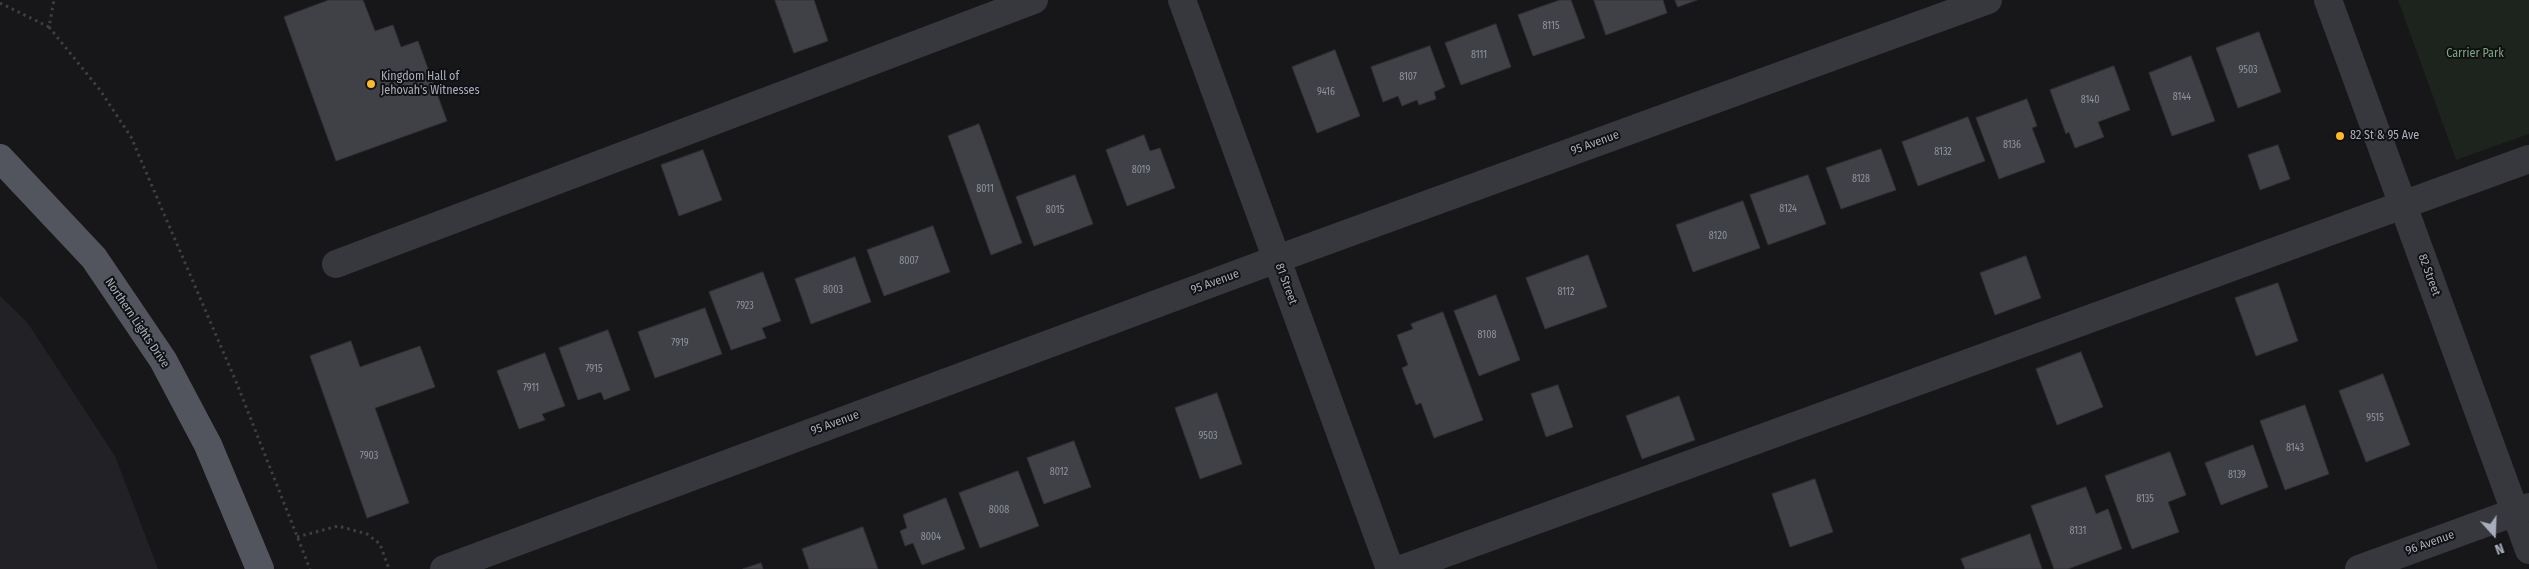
<!DOCTYPE html>
<style>
body{margin:0}
#map{position:relative;width:2529px;height:569px;overflow:hidden;background:#171619;font-family:"Fira Sans Condensed",sans-serif}
canvas{display:block}
.north{position:absolute;left:2469px;top:509px;width:50px;height:50px;-webkit-text-stroke:4px #111114;paint-order:stroke;rotate:160deg;font-size:14px;font-weight:700;line-height:20px;text-align:center;color:#a7adba}
.north::after{content:'';display:block;margin:auto;width:18px;height:22px;background:#a7adba;clip-path:polygon(50% 0,100% 100%,50% 72%,0 100%)}
</style>
<div id="map">
<canvas width="2529" height="569"></canvas>
<div class="north">N</div>
</div>
<script>
const c = document.querySelector('canvas').getContext('2d');
c.lineJoin = 'round';
function fill(path, color) { c.fillStyle = color; c.fill(path, 'evenodd'); }
function trace(path, color, width, dash) { c.strokeStyle = color; c.lineWidth = width; c.lineCap = dash ? 'butt' : 'round'; c.setLineDash(dash || []); c.stroke(path); }
function drawText(font, color, halo, rows, align = 'center') {
  c.font = font + ' "Fira Sans Condensed",sans-serif'; c.lineWidth = 4; c.setLineDash([]); c.textBaseline = 'middle'; c.strokeStyle = halo; c.fillStyle = color; for (const [text, x, y, turn = 0] of rows) {
    c.save(); c.translate(x, y); c.rotate((+turn || 0) * Math.PI / 180); c.textAlign = isNaN(turn) ? turn : align; if (halo) c.strokeText(text, 0, 0); c.fillText(text, 0, 0); c.restore();
  }
}
fill(new Path2D(`
 M0,296L27,322L115,456L158,569H0Z`), '#222226');
fill(new Path2D(`
 M2398,0H2529V134L2456,160Z`), '#1c241d');
const building = new Path2D(`
 M329,0H363L375,31L393,25L401,47L418,41L447,121L336,161L284,17Z
 M775,0H814L828,41L794,53Z
 M1560,0H1571L1585,38L1533,56L1518,15Z
 M1594,0H1663L1667,13L1606,35Z
 M1675,0H1697L1678,7Z
 M1496,24L1511,67L1461,85L1445,43Z
 M2259,32L2281,92L2238,108L2216,48Z
 M1430,46L1445,87L1434,92L1436,99L1419,105L1417,100L1402,106L1398,96L1383,102L1371,67Z
 M1335,50L1360,116L1317,133L1292,67Z
 M2191,56L2215,121L2172,136L2149,73Z
 M2114,66L2130,110L2098,122L2104,137L2075,148L2069,132L2066,134L2050,90Z
 M2027,99L2037,126L2032,128L2045,162L1999,179L1976,118Z
 M1968,117L1985,161L1918,186L1902,142Z
 M979,124L1022,243L991,255L948,136Z
 M1144,135L1150,151L1160,148L1175,188L1127,206L1106,150Z
 M2278,145L2290,179L2260,190L2248,155Z
 M1881,149L1896,190L1841,209L1826,168Z
 M703,150L722,200L679,216L661,165Z
 M1075,175L1093,224L1034,246L1016,197Z
 M1808,175L1826,224L1768,245L1750,195Z
 M1743,201L1760,248L1693,272L1676,225Z
 M933,226L950,272L884,296L867,250Z
 M1588,255L1607,307L1545,329L1526,278Z
 M2026,256L2041,298L1995,315L1980,273Z
 M855,257L871,302L811,324L795,279Z
 M763,272L781,321L762,328L766,338L731,350L709,292Z
 M2278,283L2298,341L2256,356L2235,298Z
 M1496,295L1520,360L1479,376L1454,311Z
 M705,308L722,354L655,378L638,332Z
 M1443,312L1483,420L1434,438L1421,403L1416,405L1402,368L1408,365L1397,335L1413,329L1411,324Z
 M608,330L630,390L604,400L601,392L578,400L559,348Z
 M351,341L360,367L420,346L435,387L375,408L409,503L367,518L310,356Z
 M2081,352L2103,407L2057,425L2036,369Z
 M545,353L565,406L542,414L545,420L519,429L497,371Z
 M2383,374L2410,445L2366,462L2339,391Z
 M1558,385L1573,427L1546,437L1531,394Z
 M1217,393L1242,464L1200,479L1175,408Z
 M1679,396L1695,440L1642,459L1626,416Z
 M2305,405L2329,474L2285,490L2260,421Z
 M1074,441L1091,487L1044,504L1027,458Z
 M2253,445L2268,487L2221,505L2205,463Z
 M2170,452L2186,495L2168,502L2179,532L2132,549L2105,476Z
 M1018,471L1039,526L980,548L959,493Z
 M1815,479L1833,532L1790,547L1772,494Z
 M2086,487L2096,514L2108,509L2122,549L2068,569H2054L2031,506Z
 M946,498L965,549L922,565L913,543L905,546L900,531L907,528L903,515Z
 M863,527L878,569H809L802,549Z
 M2030,534L2042,569H1965L1961,559Z
 M761,563L763,569H743Z`);
fill(building, '#404146');
trace(building, '#303035', 1);
trace(new Path2D(`
 M0,3L49,27L54,0
 M49,27L100,90L131,137L237,384L310,569
 M297,537L338,526L367,534L380,544L389,569`), '#3d3f45', 3, [2.5, 4]);
trace(new Path2D(`
 M1182,0L1390,569
 M2328,0L2529,550
 M336,264L1034,0
 M444,569L1277,259L1988,0
 M1402,569L2529,159
 M2359,569L2529,507`), '#37383e', 28);
trace(new Path2D(`
 M0,158L94,258L163,360L208,445L260,569`), '#53555e', 28);
for (const [x, y, r, color] of [
 [371,84,5,"#ffb828"],
 [2340,136,5,"#ffb828"]
]) { const dot = new Path2D(); dot.arc(x, y, r, 0, 2 * Math.PI); c.fillStyle = color; c.fill(dot); trace(dot, '#111114', 2); }
drawText('10px', '#8d929d', null, [
 ["8115",1551,26],
 ["8111",1479,55],
 ["9503",2248,70],
 ["8107",1408,77],
 ["9416",1326,92],
 ["8144",2182,97],
 ["8140",2090,100],
 ["8136",2012,145],
 ["8132",1943,152],
 ["8019",1141,170],
 ["8128",1861,179],
 ["8011",985,189],
 ["8124",1788,209],
 ["8015",1055,210],
 ["8120",1718,236],
 ["8007",909,261],
 ["8003",833,290],
 ["8112",1566,292],
 ["7923",745,306],
 ["8108",1487,335],
 ["7919",680,343],
 ["7915",594,369],
 ["7911",531,388],
 ["9515",2375,418],
 ["9503",1208,436],
 ["8143",2295,448],
 ["7903",369,456],
 ["8012",1059,472],
 ["8139",2237,475],
 ["8135",2145,499],
 ["8008",999,510],
 ["8131",2078,531],
 ["8004",931,537]
]);
drawText('12px', '#7ca77f', '#111114', [
 ["Carrier Park",2475,54]
]);
drawText('12px', '#a7adba', '#111114', [
 ["Kingdom Hall of",381,77],
 ["Jehovah's Witnesses",381,91],
 ["82 St & 95 Ave",2350,136]
], 'left');
drawText('12px', '#a7adba', '#111114', [
 ["95 Avenue",1595,143,-20],
 ["82 Street",2429,275,70],
 ["95 Avenue",1215,282,-20],
 ["81 Street",1286,284,70],
 ["Northern Lights Drive",137,323,56],
 ["95 Avenue",835,423,-20],
 ["96 Avenue",2430,543,-20]
]);
</script>
